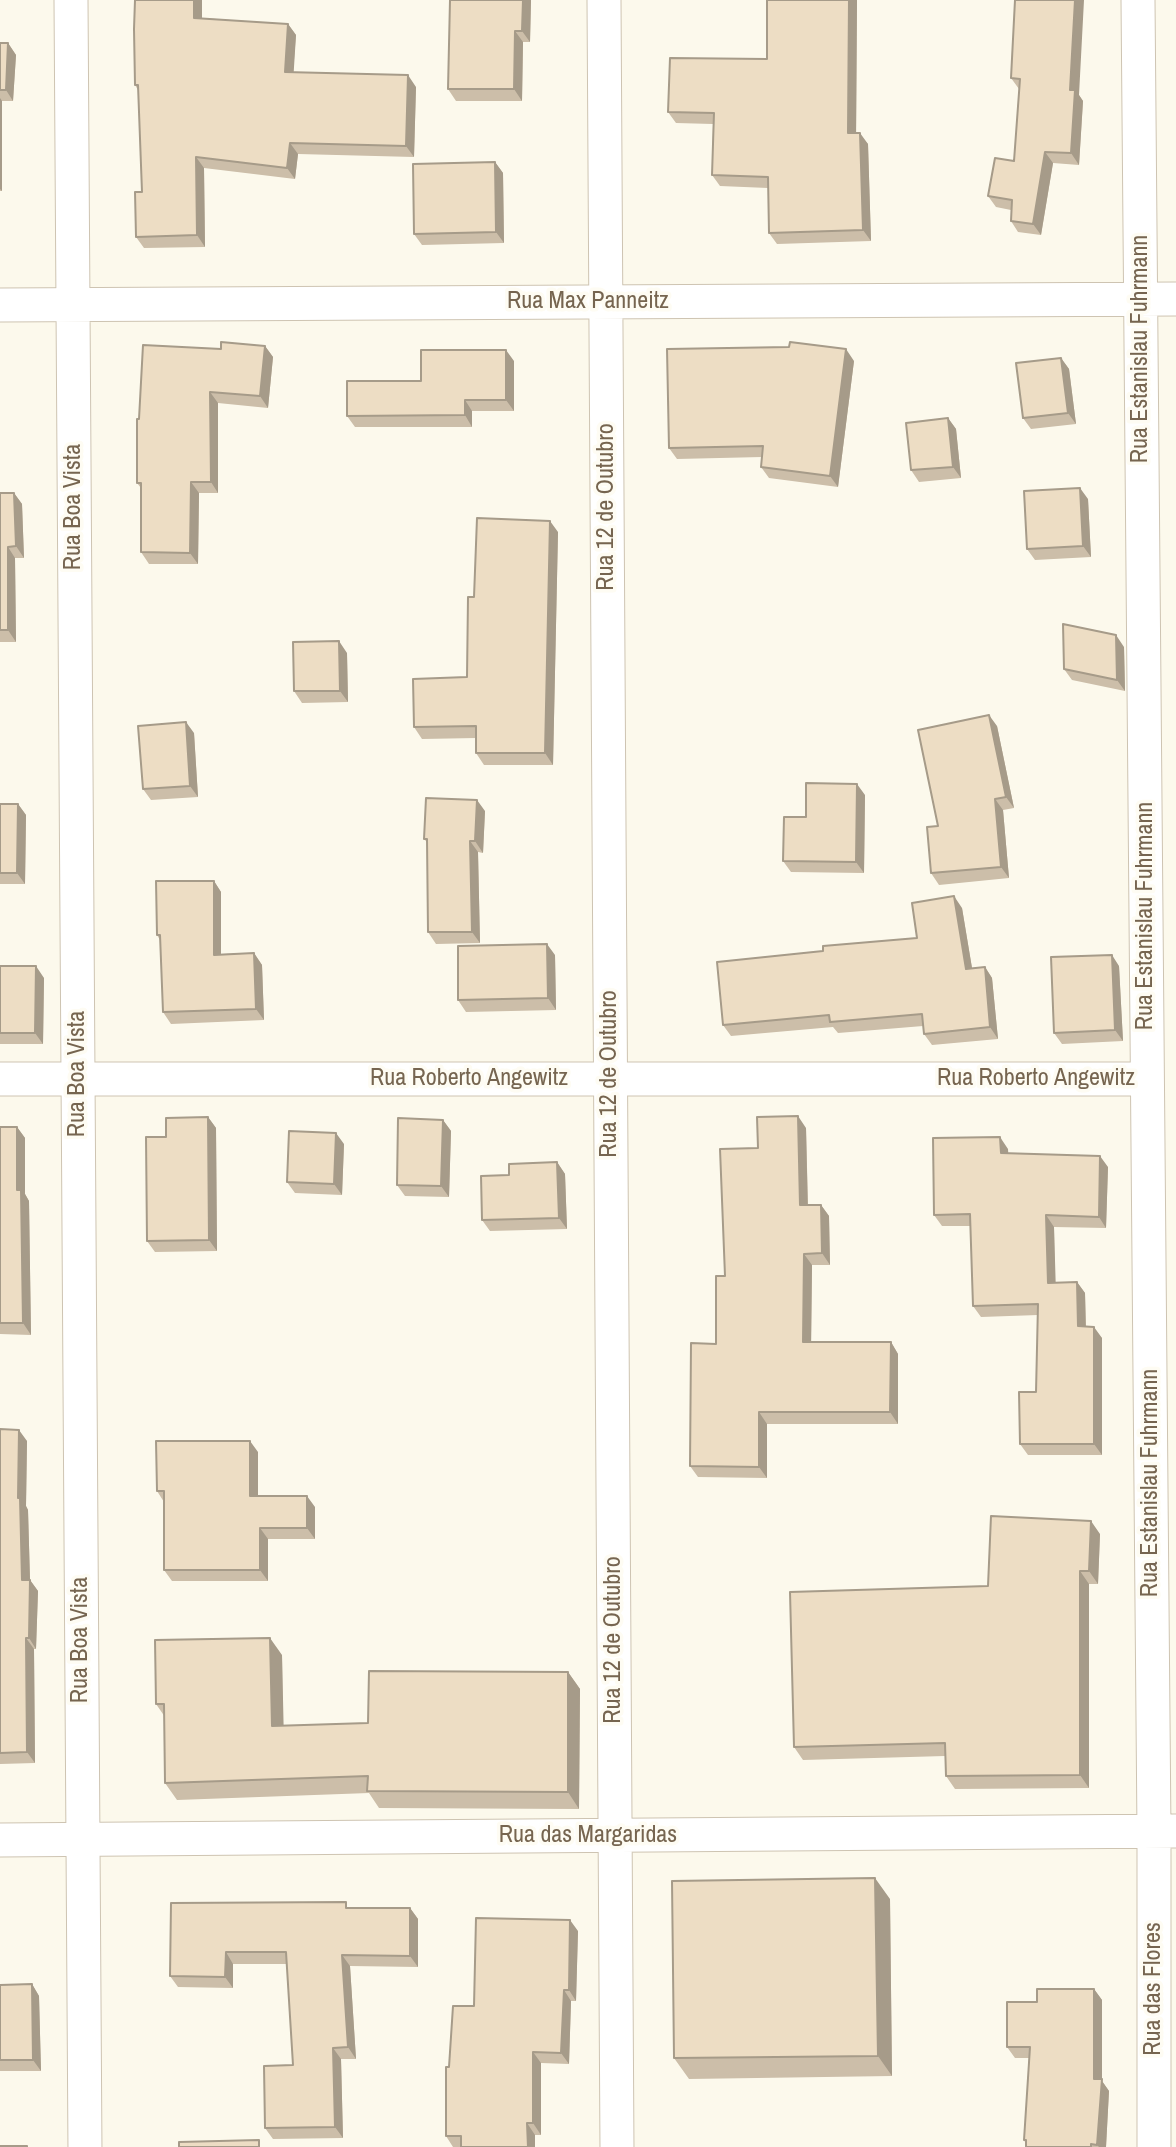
<!DOCTYPE html>
<style>
body{margin:0}
canvas{display:block;background:#fcf9ec}
</style>
<canvas width="1176" height="2147"></canvas>
<script>
const c = document.querySelector('canvas').getContext('2d');
c.lineJoin = 'round';
function trace(path, color, width, dash) { c.strokeStyle = color; c.lineWidth = width; c.lineCap = dash ? 'butt' : 'round'; c.setLineDash(dash || []); c.stroke(path); }
function fill(path, color) { c.fillStyle = color; c.fill(path, 'evenodd'); }
function drawText(font, color, halo, rows, align = 'center') {
  c.font = font + ' "Archivo Narrow",sans-serif'; c.lineWidth = 7; c.setLineDash([]); c.textBaseline = 'middle'; c.strokeStyle = halo; c.fillStyle = color; for (const [text, x, y, turn = 0] of rows) {
    c.save(); c.translate(x, y); c.rotate((+turn || 0) * Math.PI / 180); c.textAlign = isNaN(turn) ? turn : align; if (halo) c.strokeText(text, 0, 0); c.fillText(text, 0, 0); c.restore();
  }
}
const minor = new Path2D(`
 M71,0L85,2147
 M604,0L617,2147
 M1138,0L1154,1831V2147
 M0,305L1176,299
 M0,1079H1147
 M0,1840L1174,1831`);
trace(minor, '#cec4b2', 35);
trace(minor, '#fff', 33);
fill(new Path2D(`
 M202,0V18L288,24L296,35L293,72L416,87L414,157L298,154L295,179L204,168L205,247L144,248L136,237L142,192L138,90L135,85Z
 M531,0L530,42H523L522,101H456L448,89Z
 M767,0H857L856,133L868,144L871,241L777,244L769,233L768,188L720,186L712,175L713,124L676,123L668,112L767,59Z
 M1015,0L1083,101L1079,165L1053,163L1041,235L1018,232L1011,221V210L996,207L988,196L1014,161L1019,89L1011,78Z
 M0,43H8L16,55L13,101H2V191H0Z
 M495,162L503,173L504,243L422,245L414,234Z
 M265,346L273,357L268,408L218,403V493H199L198,564H149L141,552V488L137,483L139,419L221,349Z
 M1061,358L1069,369L1076,424L1031,429L1023,418Z
 M514,361V411H472V427H355L347,416L421,381Z
 M854,361L838,487L769,478L761,467L762,457L677,459L669,448Z
 M948,418L956,429L961,478L919,482L911,470Z
 M0,493H14L22,504L24,558H15L16,642H0Z
 M1088,499L1091,557L1035,560L1027,549Z
 M558,532L553,765H484L476,753V738L422,739L414,727L467,677L474,597Z
 M1124,647L1125,691L1072,680L1064,669Z
 M347,653L348,702L302,703L294,691Z
 M997,726L1014,808L1003,810L1009,878L939,885L931,873L938,826Z
 M194,733L198,797L151,800L143,789Z
 M865,795L864,873L791,872L783,861L806,817Z
 M0,804H18L26,815L25,884H0Z
 M485,811L483,853L478,852L480,943L436,944L428,932L427,842L424,839Z
 M214,881L221,892V954L254,953L262,965L264,1020L171,1024L163,1012L160,940L157,935Z
 M962,908L972,968L985,967L992,978L998,1039L932,1045L924,1034L923,1026L838,1033L833,1027L731,1036L723,1025L823,951L917,938Z
 M555,955L556,1010L466,1012L458,1000Z
 M0,966L44,978L43,1044H0Z
 M1119,966L1123,1041L1062,1044L1054,1033Z
 M208,1117L216,1128L217,1251L155,1252L147,1241L166,1137Z
 M443,1120L451,1131L449,1197L405,1196L397,1185Z
 M0,1127H17L25,1138V1194L29,1201L31,1335L0,1334Z
 M806,1128L808,1205H821L829,1216L830,1265H812L811,1342H891L898,1354V1424H767V1478L698,1477L690,1466L716,1344L725,1276L758,1148Z
 M344,1144L342,1195L295,1193L287,1182Z
 M1008,1149V1154L1108,1167L1106,1228L1054,1227L1055,1283L1077,1282L1085,1293L1086,1326L1102,1338V1455H1028L1020,1444L1036,1392L1038,1315L981,1317L973,1306L971,1226H942L934,1215Z
 M557,1162L565,1174L567,1229L490,1231L482,1220L509,1175Z
 M0,1429L27,1441L26,1506L28,1510L30,1580L38,1591L36,1649H34L35,1763L0,1764Z
 M258,1452V1496L315,1507V1539H268V1581H172L164,1570V1502L157,1491Z
 M1100,1534L1098,1584H1089V1788L955,1789L946,1776L945,1756L803,1760L794,1747L988,1586Z
 M282,1655L283,1726L368,1723L568,1672L580,1689L579,1809L379,1808L369,1793L177,1800L165,1783V1717L156,1704Z
 M890,1899L892,2076L689,2079L674,2058Z
 M171,1903L350,1908H410L418,1919V1967L350,1966L356,2059H341L343,2138L273,2139L265,2128L293,2065L287,1964H233V1988L178,1987L170,1976Z
 M578,1931L576,2001H571L569,2064L541,2063V2135H535V2147H453L446,2136L449,2067Z
 M32,1984L39,1996L41,2071H0V1985Z
 M1094,1989L1102,2000V2081L1109,2091L1106,2147H1026V2144L1024,2140L1029,2058H1015L1007,2047L1037,2002Z`), '#ccbea9');
fill(new Path2D(`
 M194,0H202V29L194,18Z
 M523,0H531L530,42L522,31Z
 M849,0H857L856,145L848,133Z
 M1075,0H1084L1079,95L1083,101L1079,165L1071,153L1070,90Z
 M288,24L296,35L293,83L285,72Z
 M515,31L523,42L522,101L514,89Z
 M8,43L16,55L13,101L6,90Z
 M408,75L416,87L414,157L406,146Z
 M0,98L2,101V191L0,189Z
 M860,133L868,144L871,241L863,230Z
 M290,143L298,154L295,179L287,168Z
 M1045,152L1053,163L1041,235L1033,224Z
 M196,157L204,168L205,247L197,235Z
 M495,162L503,173L504,243L496,232Z
 M265,346L273,357L268,408L260,396Z
 M846,349L854,361L838,487L830,476Z
 M506,350L514,361V411L506,400Z
 M1061,358L1069,369L1076,424L1068,413Z
 M210,392L218,403V493L211,482Z
 M465,400L472,411V427L465,415Z
 M948,418L956,429L961,478L953,467Z
 M191,482L199,493L198,564L190,553Z
 M1080,488L1088,499L1091,557L1083,546Z
 M14,493L22,504L24,558L16,546Z
 M550,521L558,532L553,765L545,753Z
 M8,547L15,558L16,642L8,630Z
 M1116,635L1124,647L1125,691L1117,680Z
 M339,641L347,653L348,702L340,691Z
 M989,715L997,726L1014,808L1006,797Z
 M186,722L194,733L198,797L190,786Z
 M857,784L865,795L864,873L856,862Z
 M995,799L1003,810L1009,878L1001,867Z
 M477,800L485,811L483,853L475,841Z
 M18,804L26,815L25,884L17,873Z
 M470,841L478,852L480,943L472,932Z
 M214,881L221,892V966L214,955Z
 M954,896L962,908L974,980L966,969Z
 M547,944L555,955L556,1010L548,998Z
 M254,953L262,965L264,1020L256,1009Z
 M1112,955L1119,966L1123,1041L1115,1030Z
 M36,966L44,978L43,1044L35,1033Z
 M985,967L992,978L998,1039L990,1027Z
 M798,1116L806,1128L808,1216L800,1205Z
 M208,1117L216,1128L217,1251L209,1240Z
 M443,1120L451,1131L449,1197L441,1186Z
 M17,1127L25,1138V1194L29,1201L31,1335L23,1323L17,1190Z
 M336,1133L344,1144L342,1195L334,1184Z
 M1000,1137L1008,1149L1009,1165L1001,1153Z
 M1100,1156L1108,1167L1106,1228L1099,1217Z
 M557,1162L565,1174L567,1229L559,1218Z
 M821,1205L829,1216L830,1265L822,1253Z
 M1046,1215L1054,1227L1056,1294L1048,1283Z
 M804,1254L812,1265L811,1353L803,1342Z
 M1077,1282L1085,1293L1086,1338L1078,1326Z
 M1094,1327L1102,1338V1455L1094,1444Z
 M891,1342L898,1354V1424L890,1412Z
 M759,1412L767,1424V1478L759,1467Z
 M19,1430L27,1441L26,1506L28,1510L30,1580L38,1591L36,1649L29,1638L22,1580L18,1498Z
 M250,1441L258,1452V1507L250,1496Z
 M307,1496L315,1507V1539L307,1528Z
 M1091,1521L1100,1534L1098,1584L1089,1571Z
 M260,1528L268,1539V1581L260,1570Z
 M1080,1571L1089,1584V1788L1080,1775Z
 M26,1638L34,1649L35,1763L27,1752Z
 M270,1638L282,1655L284,1743L272,1726Z
 M568,1672L580,1689L579,1809L568,1792Z
 M875,1878L890,1899L892,2076L878,2056Z
 M410,1908L418,1919V1967L410,1956Z
 M570,1920L578,1931L576,2001L569,1990Z
 M226,1952L233,1964V1988L225,1977Z
 M342,1955L350,1966L356,2059L348,2047Z
 M32,1984L39,1996L41,2071L33,2060Z
 M1094,1989L1102,2000V2081L1109,2091L1106,2147H1099L1097,2145L1094,2079Z
 M564,1990L571,2001L569,2064L561,2053Z
 M333,2048L341,2059L343,2138L335,2127Z
 M533,2052L541,2063V2135L533,2123Z
 M527,2123L535,2135V2147H528Z`), '#a69b89');
const building = new Path2D(`
 M135,0H194V18L288,24L285,72L408,75L406,146L290,143L287,168L196,157L197,235L136,237L135,192H142L138,85H135L134,29Z
 M450,0H523L522,31H515L514,89H448Z
 M767,0H849L848,133H860L863,230L769,233L768,177L712,175L714,113L668,112L670,58L767,59Z
 M1015,0H1075L1070,90H1075L1071,153L1045,152L1033,224L1011,221L1012,200L988,196L995,158L1014,161L1020,79L1011,78Z
 M0,43H8L6,90H0Z
 M495,162L496,232L414,234L413,164Z
 M221,342L265,346L260,396L210,392L211,482H191L190,553L141,552V483H137V419H139L143,345L221,349Z
 M790,342L846,349L830,476L761,467L763,446L669,448L667,349L789,347Z
 M421,350H506V400H465V415L347,416V381H421Z
 M1061,358L1068,413L1023,418L1016,363Z
 M948,418L953,467L911,470L906,423Z
 M1080,488L1083,546L1027,549L1024,491Z
 M0,493H14L16,546L8,547V630H0Z
 M477,518L550,521L545,753H476V726L414,727L413,679L467,677L468,597H474Z
 M1063,624L1116,635L1117,680L1064,669Z
 M339,641L340,691H294L293,642Z
 M989,715L1006,797L995,799L1001,867L931,873L927,827L938,826L918,730Z
 M186,722L190,786L143,789L138,726Z
 M806,783L857,784L856,862L783,861L784,817H806Z
 M426,798L477,800L475,841H470L472,932H428L427,839H424Z
 M0,804H18L17,873H0Z
 M156,881H214V955L254,953L256,1009L163,1012L160,935H157Z
 M954,896L966,969L985,967L990,1027L924,1034L922,1014L830,1022L829,1015L723,1025L717,962L823,951V946L917,938L912,903Z
 M547,944L548,998L458,1000V946Z
 M1112,955L1115,1030L1054,1033L1051,957Z
 M0,966H36L35,1033H0Z
 M798,1116L800,1205H821L822,1253L804,1254L803,1342H891L890,1412H759V1467L690,1466L691,1343L716,1344V1276H725L720,1149L758,1148L757,1117Z
 M208,1117L209,1240L147,1241L146,1137H166V1118Z
 M398,1118L443,1120L441,1186L397,1185Z
 M0,1127H17V1190H21L23,1323H0Z
 M289,1131L336,1133L334,1184L287,1182Z
 M1000,1137L1001,1153L1100,1156L1099,1217L1046,1215L1048,1283L1077,1282L1078,1326L1094,1327V1444H1020L1019,1392H1036L1038,1304L973,1306L970,1214L934,1215L933,1138Z
 M557,1162L559,1218L482,1220L481,1176L509,1175V1164Z
 M0,1429L19,1430L18,1498H20L22,1580H30L29,1638H26L27,1752L0,1753Z
 M156,1441H250V1496H307V1528H260V1570H164V1491H157Z
 M991,1516L1091,1521L1089,1571H1080V1775L946,1776L945,1743L794,1747L790,1592L988,1586Z
 M270,1638L272,1726L368,1723L369,1671L568,1672V1792L367,1791L368,1776L165,1783L164,1704H156L155,1640Z
 M875,1878L878,2056L674,2058L672,1881Z
 M346,1902V1908H410V1956L342,1955L348,2047L333,2048L335,2127L265,2128L264,2066L293,2065L286,1952H226L225,1977L170,1976L171,1903Z
 M476,1918L570,1920L569,1990H564L561,2053L533,2052V2123H527L528,2147H461V2136H446V2067H449L453,2006H474Z
 M32,1984L33,2060H0V1985Z
 M1037,1989H1094V2079H1102L1097,2145L1091,2144V2147H1026V2140H1024L1030,2047H1007V2002H1037Z
 M259,2140V2147H179V2142Z
 M0,2146H27V2147H0Z`);
fill(building, '#edddc4');
trace(building, '#a69b89', 2);
drawText('24px', '#766550', '#fefcf3', [
 ["Rua Max Panneitz",588,302],
 ["Rua Estanislau Fuhrmann",1141,349,-90],
 ["Rua Boa Vista",74,507,-90],
 ["Rua 12 de Outubro",607,507,-90],
 ["Rua Estanislau Fuhrmann",1146,916,-90],
 ["Rua Boa Vista",78,1074,-90],
 ["Rua 12 de Outubro",610,1074,-90],
 ["Rua Roberto Angewitz",469,1079],
 ["Rua Roberto Angewitz",1036,1079],
 ["Rua Estanislau Fuhrmann",1151,1483,-90],
 ["Rua Boa Vista",81,1640,-90],
 ["Rua 12 de Outubro",614,1640,-90],
 ["Rua das Margaridas",588,1836],
 ["Rua das Flores",1154,1989,-90]
]);
</script>
